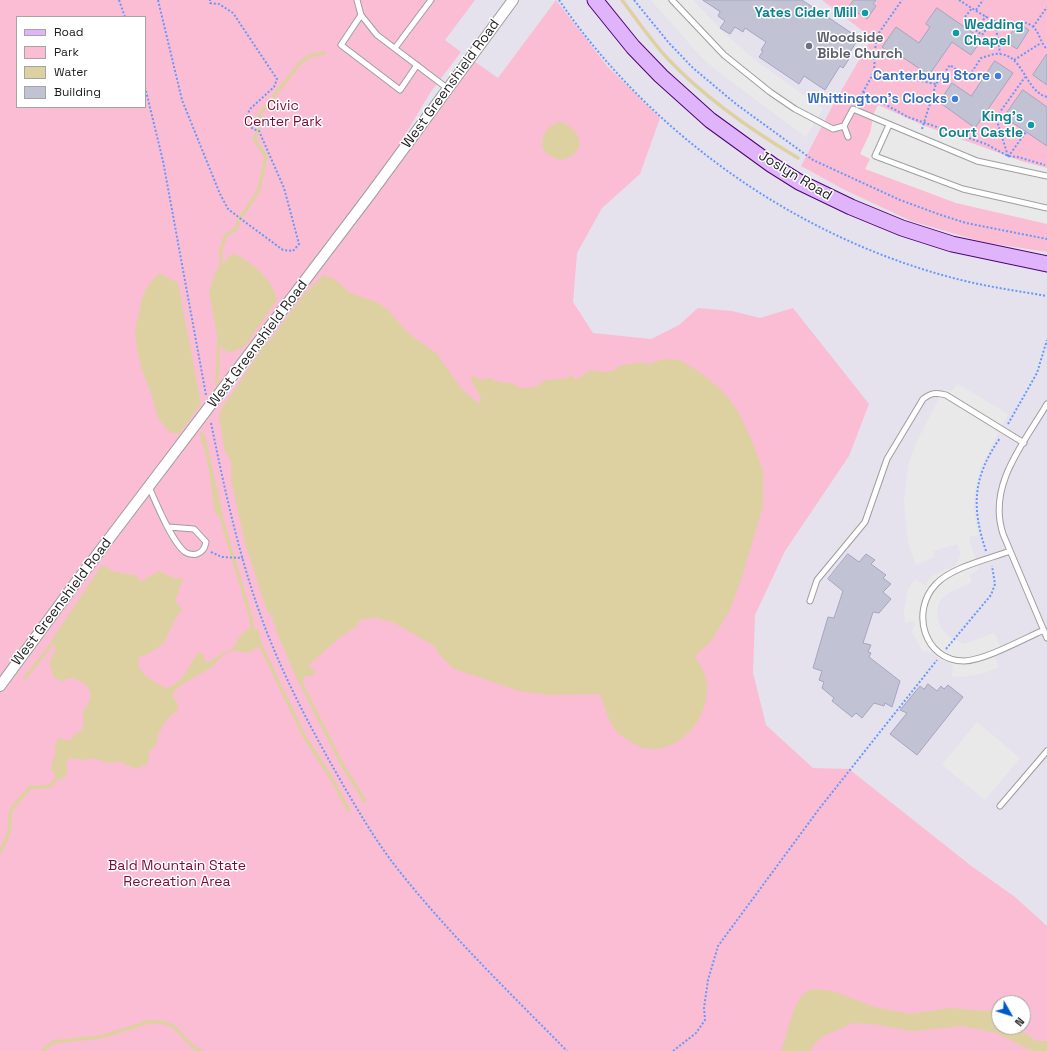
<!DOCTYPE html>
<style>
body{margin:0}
#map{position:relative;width:1047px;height:1051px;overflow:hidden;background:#e5e2ee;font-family:"Space Grotesk",sans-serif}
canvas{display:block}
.legend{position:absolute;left:16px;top:16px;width:130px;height:92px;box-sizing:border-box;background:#fff;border:1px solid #a5a5a5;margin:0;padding:5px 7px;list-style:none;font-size:12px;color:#1d1d1d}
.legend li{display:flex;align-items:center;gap:8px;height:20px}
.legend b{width:20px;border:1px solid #a5a5a5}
.north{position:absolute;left:991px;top:995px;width:40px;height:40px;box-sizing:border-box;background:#fff;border:1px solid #a5a5a5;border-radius:50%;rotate:129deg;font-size:11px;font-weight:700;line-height:16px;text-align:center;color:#1d1d1d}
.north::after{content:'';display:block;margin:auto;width:14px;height:18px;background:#0058ca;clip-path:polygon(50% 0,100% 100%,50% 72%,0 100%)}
</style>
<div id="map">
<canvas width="1047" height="1051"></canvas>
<ul class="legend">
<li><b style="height:5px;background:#dfb4fb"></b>Road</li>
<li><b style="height:11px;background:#fabdd3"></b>Park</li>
<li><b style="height:11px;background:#ddd1a1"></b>Water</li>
<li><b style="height:11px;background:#c2c2d5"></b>Building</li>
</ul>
<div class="north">N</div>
</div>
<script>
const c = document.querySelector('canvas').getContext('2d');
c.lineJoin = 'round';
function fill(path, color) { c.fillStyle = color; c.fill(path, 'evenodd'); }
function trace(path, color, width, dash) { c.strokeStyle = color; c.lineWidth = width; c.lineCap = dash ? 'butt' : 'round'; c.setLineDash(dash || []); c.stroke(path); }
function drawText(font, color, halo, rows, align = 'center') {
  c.font = font + ' "Space Grotesk",sans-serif'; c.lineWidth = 3; c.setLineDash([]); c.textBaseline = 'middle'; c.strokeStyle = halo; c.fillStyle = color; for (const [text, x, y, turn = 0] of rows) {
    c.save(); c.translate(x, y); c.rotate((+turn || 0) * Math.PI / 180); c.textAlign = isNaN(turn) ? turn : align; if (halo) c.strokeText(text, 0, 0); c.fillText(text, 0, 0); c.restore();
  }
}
fill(new Path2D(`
 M0,0H475L445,40L461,52L430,93L392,157L220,385L223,401L474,61L498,78L556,0L607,66L660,118L640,174L602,208L577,253L573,302L593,333L651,339L679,325L698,308L732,311L760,318L793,308L869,404L849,456L785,551L755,615L753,673L766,725L813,768L849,769L970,865L1015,897L1047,926V1051H0ZM17,17H145V107H17ZM999,1003H1023V1027H999Z
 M822,0H1047V252L983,242L911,221L843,189L801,166L834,103L872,38Z`), '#fabdd3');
fill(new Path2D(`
 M651,0H693L724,33L755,60L823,109L806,137L725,77L702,58Z
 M878,105L925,126L1021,161L1047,168V224L956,203L865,169L870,159L860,154L870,133L874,113Z
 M958,384L1008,414L981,467L975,490L973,507L978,535L970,537V542L979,569L969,575L972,582L947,594L940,600L937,610L938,619L941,628L950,638L964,644L994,633L1003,653L995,657L999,667L981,674L963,677L952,676L953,665L941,660L931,652L922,651L912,632L915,623L913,621L905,623L904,612L908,590L915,579L924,585L934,575L956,565L961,554L957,544L933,551L934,557L916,565L908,542L904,502L908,465L917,441L944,389L952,391Z
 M977,722L1020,758L985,800L942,765Z`), '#e9e9e9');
fill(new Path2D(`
 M559,121C571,125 588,140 575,153C572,156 567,158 563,160C547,157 536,149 546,131C549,127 555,124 559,121Z
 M235,254C253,263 273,280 277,300L245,346L235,351L228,352L222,348L217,335L209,293L215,272L231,255Z
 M159,273L178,283L200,399V405L179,434L170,433L158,418L152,396L142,370L137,350L135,331L141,302L146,288Z
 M324,275L334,279L350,293L376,302L387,309L409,334L436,353L461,388L478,403L482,400L472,382L471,377L474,376L481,380L489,378L502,383L508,382L521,388H528L538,386L546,380L568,378L572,375L574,379H577L591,370L604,372L614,371L618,366L643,362L650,364L663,359L679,360L698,371L719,388L731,401L741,417L753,443L763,472V506L742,577L730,609L712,640L695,656C701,666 708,677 707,690C707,728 663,767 628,740C624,738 619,735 616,731C608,720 605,707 600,694L551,695L519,691L454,669L440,655L434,646L393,622L383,620L377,617L360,620L355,627L339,638L311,663L308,668L316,670L313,676H305L303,682H298L275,628L276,625L272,623L275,619L271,616L266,608L245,543L231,480V462L225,451L219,417L222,407L232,394L264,345L268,343L303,295Z
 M205,435L223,515L221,517L215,513L209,471L204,447L200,440Z
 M102,565L115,572L135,575L141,581L159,571L173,578H183L176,598V602L182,609C164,633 172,646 139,657C134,673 155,682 166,688C184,683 188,666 198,652L204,655L205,661L207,663L226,651L231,650C241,639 237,631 255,628L258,629L262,645L248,653C243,651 233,650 228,652C223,654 216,663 212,667C198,676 183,681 172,694L178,705V710L171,715L164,724L158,735L157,744L149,752L148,764L136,769L121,762L107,763L93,758L83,760L71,758L66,762C67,771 70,774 61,780C48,773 51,763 56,752L54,746L59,738L70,741L75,734L81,731C85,725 83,720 83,713C83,709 88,706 89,702C94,692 87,684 78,680C72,677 67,677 62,682L54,677L49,664L56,648L51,641Z
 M814,989L833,991L874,1007L911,1014L949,1008L987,1011L999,1009V1027H1017L1036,1041H1047V1051H1032L996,1033L964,1026L911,1031L874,1024L853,1023L821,1037L809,1051H781C789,1034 792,992 814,989Z`), '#ddd1a1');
trace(new Path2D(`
 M622,0C637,20 652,42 669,60C706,99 751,130 798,158
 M221,270V249L226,235L236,229L238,222L259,190L266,156L254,139L261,124L259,115L300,63L309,56L324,53
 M217,384L219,336
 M201,434L203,436
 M221,517L251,618L252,628
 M261,646L304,736L332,779L349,811
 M25,678L52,644
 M301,683L343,766L365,801
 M0,852L7,838L10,826V813L13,807L30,787C42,787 50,790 57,778
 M42,1051L53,1042L100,1037L149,1022C185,1020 177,1041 201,1051`), '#ddd1a1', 3.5);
const building = new Path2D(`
 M703,0H802L859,38L848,55L851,56L843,68L840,66L825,90L804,76L799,84L759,57L763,51L761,50L766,42L745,28L743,32L735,27L730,34L720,28L725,21L718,16L720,12Z
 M854,0H876L873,4L876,6L867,19L849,7Z
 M937,8L982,39L971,55L952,42L929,75L895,52L893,55L882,47L896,27L919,43L930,27L926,24Z
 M1018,23L1029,30L1017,49L1006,42Z
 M1047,54V85L1033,75Z
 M995,61L1013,73L975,128L939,102L952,83L971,96Z
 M1023,90L1047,107V146L1004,117Z
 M848,554L859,562L866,554L875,560L871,564L886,575L883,578L891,584L883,592L891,599L879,613L873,612L863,643L871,645L868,652L871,653L869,657L900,681L892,707L885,703L884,706L874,703L862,718L856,713L852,717L832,701L834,698L822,688L824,682L819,680L822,671L813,668L828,617L834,618L843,591L828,579Z
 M928,684L937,691L941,686L944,689L948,685L963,697L917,755L890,734L907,713L900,710L920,686L924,689Z`);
fill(building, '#c2c2d5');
trace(building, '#a4a4c0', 1);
const lane = new Path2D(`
 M357,0L361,15L377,35L447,88
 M672,0L724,55L770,92L795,109L833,129L844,126L848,137
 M361,15L341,45L400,90L417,65
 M395,48L431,0
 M889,125L875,156L963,189L1047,208
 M844,126L853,109L977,161L1047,176
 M1047,404C1024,443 987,485 1003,534L1047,638
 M149,487C156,503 172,542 185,552C188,554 193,555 197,554C203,552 205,548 206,542L194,529L169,527
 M1010,551C989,559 952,567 936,584C910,611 924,661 964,661C986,660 1023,639 1044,630
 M810,601L817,580L865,522L887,459L923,399C931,393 936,392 946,395L1024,443
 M1000,806L1047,751`);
const street = new Path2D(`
 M0,686L77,581L369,196L513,0`);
const secondary = new Path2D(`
 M595,0L633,47L661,76L710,120L772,165L799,182L851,207L902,228L952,244L1047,264`);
trace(lane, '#9e9e9e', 7);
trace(street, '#9e9e9e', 12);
trace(secondary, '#4f0275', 17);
trace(new Path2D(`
 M119,0L125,17
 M158,0L182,100L220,194L228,209L245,222L283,250L293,251L299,244L284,188L259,131L253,129L245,120L250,109L274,87L277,79L233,13L219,4L210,3V0
 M559,0C652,136 800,240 961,280C989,287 1018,291 1047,296
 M634,0L669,43L693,68L736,104L813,160L900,200L941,215L966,223L1047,239
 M959,0C970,7 982,15 994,21C1008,27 1020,17 1032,26C1040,32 1040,43 1047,49
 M976,10L983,0
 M965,17L972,8
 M995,21L1000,53
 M966,23L982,35L985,31L979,26L986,16
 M1033,27L1047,7
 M1014,60L1041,43
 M874,72L876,37L902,0
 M145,87L163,161L206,395
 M863,92L908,117L986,144L1008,156L1018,157L1045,165
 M857,103L874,72L936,84
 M922,129L936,84L950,65L968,78L981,58C986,57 994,53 1000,54C1024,56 1025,91 1047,97
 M1008,156L997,121L1000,112L1025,77
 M1008,157L1026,132
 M211,423C226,496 242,571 270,640C289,687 313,732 338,776C357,809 376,842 400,872C451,936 510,993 567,1051
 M1008,424L1037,373L1047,340
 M986,551C971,506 973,477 1000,438
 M211,552L222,557L243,558
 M946,649L991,595L995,584L992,566
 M673,1051L696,1033L705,1020L704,1008L708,980L718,946L819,809L937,660`), '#6598fd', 2, [2, 2]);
trace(lane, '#fff', 5);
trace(street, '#fff', 10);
trace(secondary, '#dfb4fb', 15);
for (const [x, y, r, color] of [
 [865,13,4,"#0f9aa8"],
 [956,33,4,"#0f9aa8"],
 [809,46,4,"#6b7280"],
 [998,76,4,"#3f7fe0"],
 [955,99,4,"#3f7fe0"],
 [1031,125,4,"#0f9aa8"]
]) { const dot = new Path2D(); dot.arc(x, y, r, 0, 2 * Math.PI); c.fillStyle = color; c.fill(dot); trace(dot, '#fff', 1.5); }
drawText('bold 14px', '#0d838f', '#fff', [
 ["Yates Cider Mill",857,13],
 ["Wedding",964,25,"left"],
 ["Chapel",964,41,"left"],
 ["King's",1023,117],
 ["Court Castle",1023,133]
], 'right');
drawText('bold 14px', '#5b616d', '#fff', [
 ["Woodside",817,38],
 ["Bible Church",817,54]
], 'left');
drawText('bold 14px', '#366cbe', '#fff', [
 ["Canterbury Store",990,76],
 ["Whittington's Clocks",947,99]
], 'right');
drawText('14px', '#1d1d1d', '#fff', [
 ["West Greenshield Road",451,84,-54],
 ["Joslyn Road",795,176,31],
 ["West Greenshield Road",258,344,-53],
 ["West Greenshield Road",62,602,-53]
]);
drawText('14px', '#7d0932', '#fff', [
 ["Civic",283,106],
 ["Center Park",283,122],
 ["Bald Mountain State",177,866],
 ["Recreation Area",177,882]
]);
</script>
